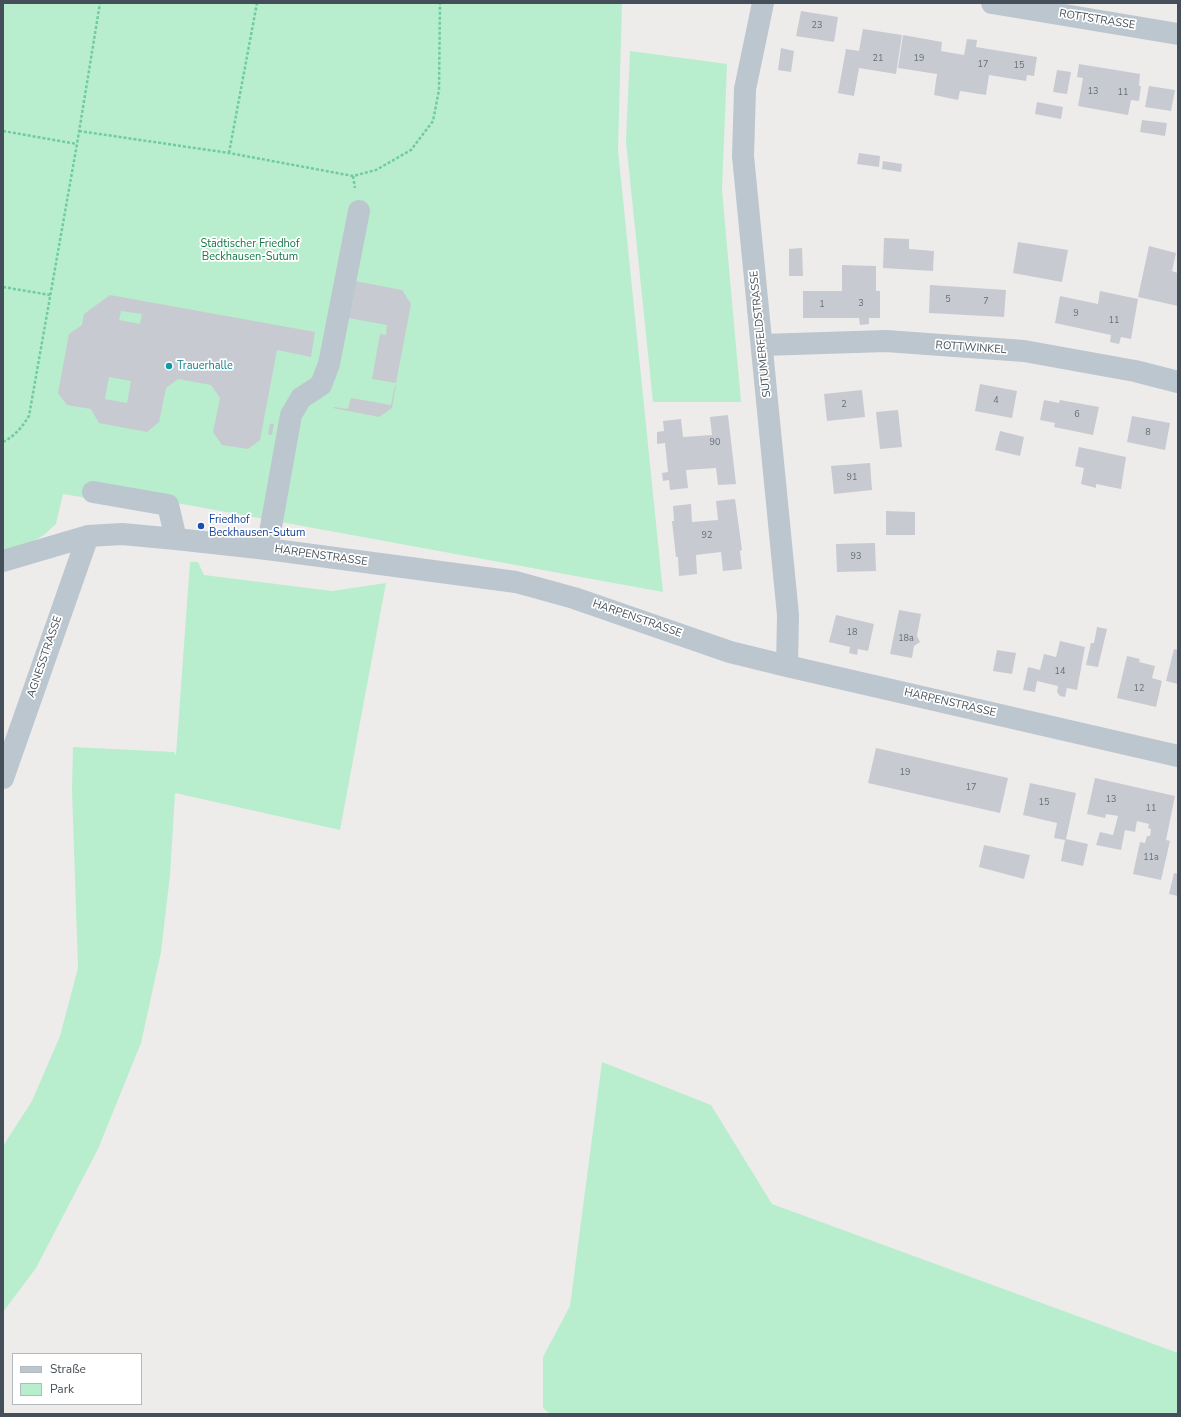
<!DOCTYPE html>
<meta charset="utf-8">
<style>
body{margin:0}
#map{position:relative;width:1181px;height:1417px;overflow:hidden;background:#eeebeb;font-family:"Nunito Sans",sans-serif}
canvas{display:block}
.frame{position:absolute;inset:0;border:4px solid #444f59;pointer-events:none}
.legend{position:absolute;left:12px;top:1353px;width:130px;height:52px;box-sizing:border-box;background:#fff;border:1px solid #b4b9bd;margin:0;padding:5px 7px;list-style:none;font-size:12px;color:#444f59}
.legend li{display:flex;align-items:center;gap:8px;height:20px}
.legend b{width:20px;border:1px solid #b4b9bd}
</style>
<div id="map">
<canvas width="1181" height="1417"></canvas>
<div class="frame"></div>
<ul class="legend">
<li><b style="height:5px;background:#bcc6ce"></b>Straße</li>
<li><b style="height:11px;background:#b8eecd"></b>Park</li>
</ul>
</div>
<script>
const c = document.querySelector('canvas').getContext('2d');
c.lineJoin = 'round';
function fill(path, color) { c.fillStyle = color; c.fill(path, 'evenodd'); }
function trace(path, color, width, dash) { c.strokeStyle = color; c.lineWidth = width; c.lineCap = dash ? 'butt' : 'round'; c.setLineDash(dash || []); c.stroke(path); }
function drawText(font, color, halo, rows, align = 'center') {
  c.font = font + ' "Nunito Sans",sans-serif'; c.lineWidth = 3.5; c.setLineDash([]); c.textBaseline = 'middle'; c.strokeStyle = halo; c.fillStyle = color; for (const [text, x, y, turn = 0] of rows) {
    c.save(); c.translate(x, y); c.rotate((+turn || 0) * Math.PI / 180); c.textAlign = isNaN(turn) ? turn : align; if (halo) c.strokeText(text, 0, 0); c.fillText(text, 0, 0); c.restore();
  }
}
fill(new Path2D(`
 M3,3H622L618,150L663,592L95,488L93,499L63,494L56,524L44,535L3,558Z
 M630,51L727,64L722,190L741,402H653L626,141Z
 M190,562H198L204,575L332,591L386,583L340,830L175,793L170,875L161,952L141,1043L98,1149L36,1268L3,1312V1146L32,1101L60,1036L78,968L72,790L73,747L174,752L176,755Z
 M602,1062L711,1105L772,1204L1178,1353V1414H550L543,1408V1357L570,1306Z`), '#b8eecd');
fill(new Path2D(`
 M801,11L838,17L834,42L796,36Z
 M863,29L902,35L896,74L859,68L854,96L838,93L846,49L859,51Z
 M903,35L942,42L941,51L964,55L967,39L977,40L976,47L1037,57L1034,76L1027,75L1026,81L989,75L986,95L960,91L958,100L934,95L937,74L898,68Z
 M781,48L794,51L791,72L778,70Z
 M1079,64L1140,74L1139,86H1141L1139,101L1131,100L1128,115L1078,106L1083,78L1077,77Z
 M1057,70L1071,72L1067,94L1053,92Z
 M1149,86L1175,90L1171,111L1145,107Z
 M1037,102L1063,107L1061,119L1035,114Z
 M1142,120L1167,123L1165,136L1140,132Z
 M859,153L880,156L879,167L857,164Z
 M883,161L902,164L901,172L882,169Z
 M884,238L909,239V249L934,251L933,271L883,268Z
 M1018,242L1068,250L1062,282L1013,273Z
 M1149,246L1176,253L1172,271L1178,273V306L1138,297Z
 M802,248L803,276H789V249Z
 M842,265L876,266V291H880V318H869V324L860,325L859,318H803V291H842Z
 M355,281L402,290L411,304L396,383L372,379L380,334L386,335L387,325L348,318Z
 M930,285L1006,290L1004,317L929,313Z
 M1100,291L1138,299L1131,339L1121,337L1119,344L1110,342L1111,335L1055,323L1060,296L1098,304Z
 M110,295L315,332L311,357L277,350L260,440L248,449L222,445L213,432L220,398L211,385L178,379L166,388L159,422L147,432L99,423L91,409L67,405L58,393L69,334L82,325L84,314ZM121,311L142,314L140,324L119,320ZM109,377L131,381L127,403L105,399Z
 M980,384L1017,391L1012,418L975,411Z
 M395,385H396L392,408L379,417L333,408L334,407L348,409L351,398L391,405Z
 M862,390L865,417L827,421L824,394Z
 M1044,400L1059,403L1060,400L1099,407L1093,435L1054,427L1055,423L1040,420Z
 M898,410L902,447L880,449L876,412Z
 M728,415L736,484L718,485L716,468L686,470L688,488L670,490L669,480L663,481L662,473L668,472L665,443L657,444V432L664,431L663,421L681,419L683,437L712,435L710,417Z
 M1132,416L1170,423L1165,450L1127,442Z
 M270,424H274L272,435L268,434Z
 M1000,431L1024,437L1020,456L995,450Z
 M1079,447L1126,457L1121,489L1096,484V488L1081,484L1084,468L1075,466Z
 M870,463L872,490L834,494L831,466Z
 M735,499L742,550L740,551L742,569L723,571L721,552L696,555L697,574L679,576L678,557H676L672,521H674L673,506L691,504L692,522L718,520L716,501Z
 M886,511L915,512V535H886Z
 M875,543L876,571L837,572L836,544Z
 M899,610L921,614L917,636L920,642L914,646L912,658L890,654Z
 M836,615L874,624L868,651L858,649L857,655L849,653L850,647L829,642Z
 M1097,627L1107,629L1098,667L1086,665L1091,643H1094Z
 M1060,641L1085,647L1077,690L1067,688L1065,697L1060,696L1057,692L1058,686L1037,681L1035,692L1023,690L1028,667L1040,670L1044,654L1056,657Z
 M1174,649L1178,650V684L1166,681Z
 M997,650L1016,653L1012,674L993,671Z
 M1127,656L1140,659L1139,662L1155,666L1152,678L1162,681L1156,707L1117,698Z
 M876,748L1008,778L1000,813L868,783Z
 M1095,778L1175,796L1166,840L1170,841L1161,880L1133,874L1140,842L1145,843L1147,836H1150L1151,829L1148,828L1149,824L1137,821L1135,832L1125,830L1121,850L1096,845L1100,832L1113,835L1118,816L1106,814L1105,818L1087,814Z
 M1030,783L1076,793L1066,839L1088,844L1083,866L1061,861L1065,840L1054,838L1057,823L1023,815Z
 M984,845L1030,855L1024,879L979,867Z
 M1174,873L1178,874V896L1169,894Z`), '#c8cad1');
trace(new Path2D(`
 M3,131L77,144
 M79,131L229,153L353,176L376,170L411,150L433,121L439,90L440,3
 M229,153L257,3
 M353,176L355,188
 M3,287L50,295
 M3,442C15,436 22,427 29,416L77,144L100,3`), '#70cca0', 2.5, [3, 2]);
trace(new Path2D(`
 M763,3L745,89L743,156L788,615L787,666
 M992,3L1178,34
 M762,345L886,341L1024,351L1135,371L1178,382
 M93,492L168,505L176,539
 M267,549L291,415L301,398L321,385L329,364L359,211
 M3,561L88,536L122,534L176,539L267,549L516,582L574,598L730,652L787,666L1178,756
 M3,778L88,536`), '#bcc6ce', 22);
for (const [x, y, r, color] of [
 [169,366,4,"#0f9aa8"],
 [201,526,4,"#1a4fb4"]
]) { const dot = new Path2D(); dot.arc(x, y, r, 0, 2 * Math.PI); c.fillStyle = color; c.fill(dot); trace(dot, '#fff', 1.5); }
drawText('9px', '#656e77', null, [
 ["23",817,26],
 ["21",878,59],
 ["19",919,59],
 ["17",983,65],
 ["15",1019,66],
 ["13",1093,92],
 ["11",1123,93],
 ["5",948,300],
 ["7",986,302],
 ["3",861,304],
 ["1",822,305],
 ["9",1076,314],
 ["11",1114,321],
 ["4",996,401],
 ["2",844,405],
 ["6",1077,415],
 ["8",1148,433],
 ["90",715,443],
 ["91",852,478],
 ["92",707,536],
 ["93",856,557],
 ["18",852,633],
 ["18a",906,639],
 ["14",1060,672],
 ["12",1139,689],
 ["19",905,773],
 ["17",971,788],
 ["13",1111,800],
 ["15",1044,803],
 ["11",1151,809],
 ["11a",1151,858]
]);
drawText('11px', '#444f59', '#fff', [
 ["ROTTSTRASSE",1097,20,9],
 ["SUTUMERFELDSTRASSE",761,334,-96],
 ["ROTTWINKEL",971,348,4],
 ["HARPENSTRASSE",321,556,8],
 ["HARPENSTRASSE",637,619,19],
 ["AGNESSTRASSE",45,657,-71],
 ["HARPENSTRASSE",950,703,13]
]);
drawText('11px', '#167949', '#fff', [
 ["Städtischer Friedhof",250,244],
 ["Beckhausen-Sutum",250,257]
]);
drawText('11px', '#0d838f', '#fff', [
 ["Trauerhalle",177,366]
], 'left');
drawText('11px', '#164399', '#fff', [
 ["Friedhof",209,520],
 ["Beckhausen-Sutum",209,533]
], 'left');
</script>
